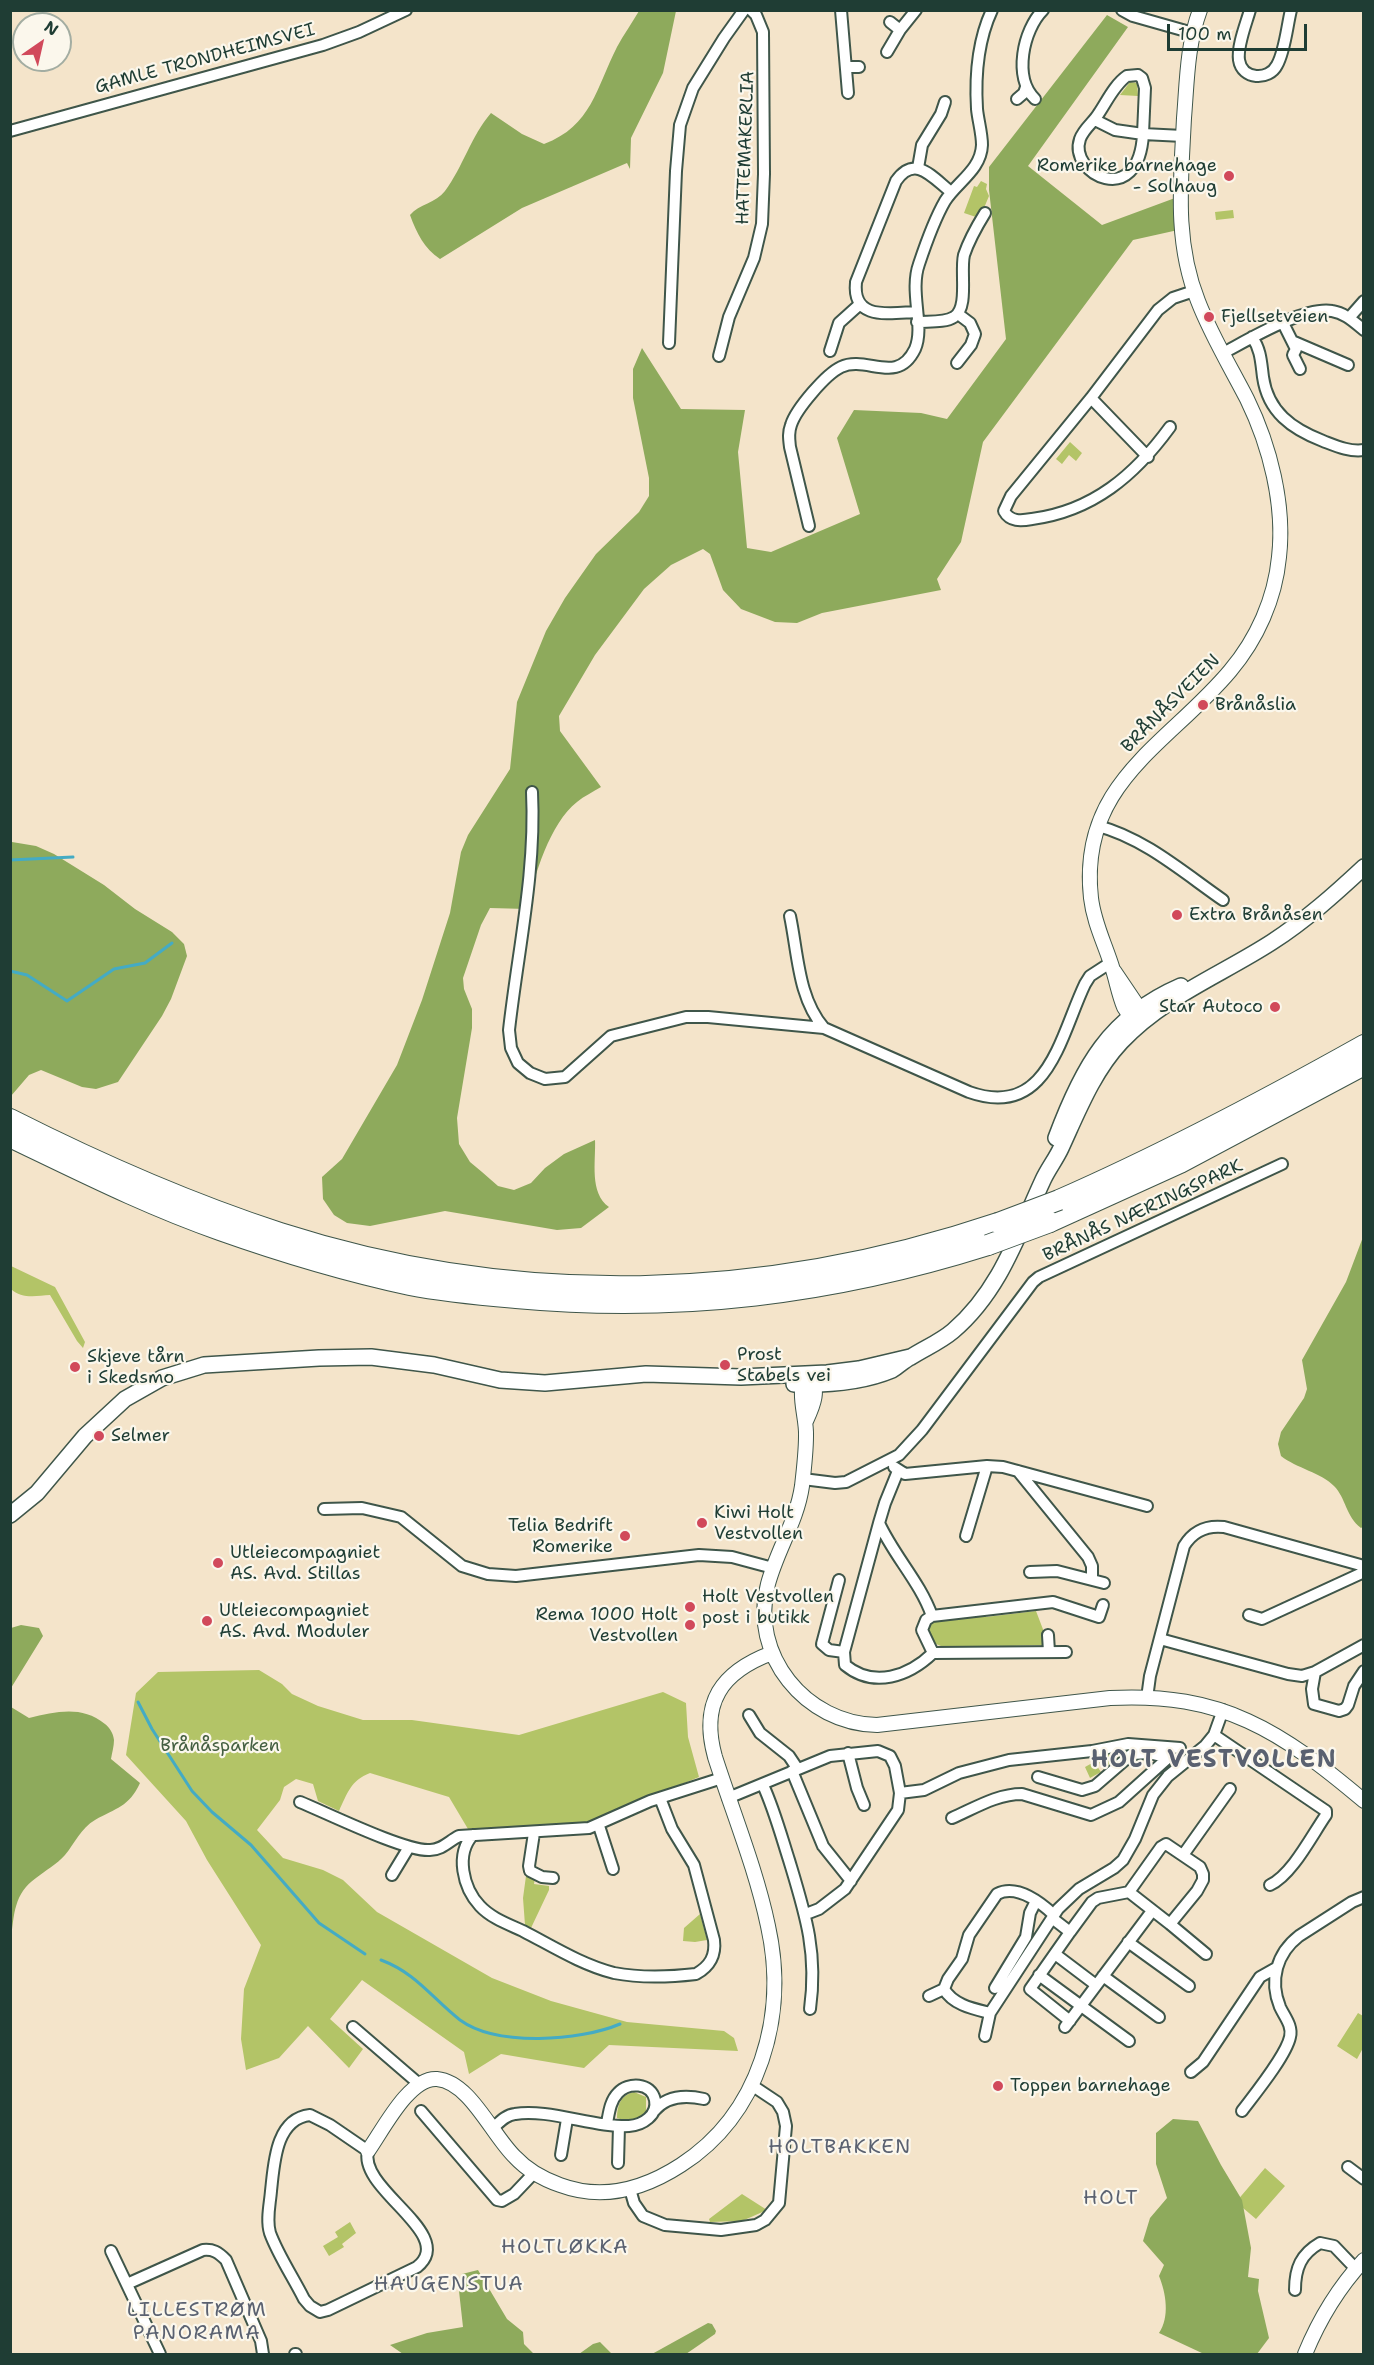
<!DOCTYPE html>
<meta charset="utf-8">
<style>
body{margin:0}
#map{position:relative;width:1374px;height:2365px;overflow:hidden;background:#f4e4ca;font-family:"Shantell Sans",sans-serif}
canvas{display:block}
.frame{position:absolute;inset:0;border:12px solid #1f3d34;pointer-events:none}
.north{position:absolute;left:12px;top:12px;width:60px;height:60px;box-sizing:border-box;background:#fbf7ec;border:2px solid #a3ada2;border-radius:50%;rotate:34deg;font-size:16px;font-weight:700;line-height:24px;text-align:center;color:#1f3d34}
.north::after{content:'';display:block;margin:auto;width:21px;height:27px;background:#d1495b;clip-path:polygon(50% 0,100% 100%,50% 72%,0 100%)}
.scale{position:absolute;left:1167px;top:24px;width:140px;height:27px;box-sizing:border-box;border:3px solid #1f3d34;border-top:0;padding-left:8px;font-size:18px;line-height:21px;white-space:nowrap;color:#1f3d34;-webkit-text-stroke:4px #fbf7ec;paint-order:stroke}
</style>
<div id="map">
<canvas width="1374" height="2365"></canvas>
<div class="frame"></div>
<div class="north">N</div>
<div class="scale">100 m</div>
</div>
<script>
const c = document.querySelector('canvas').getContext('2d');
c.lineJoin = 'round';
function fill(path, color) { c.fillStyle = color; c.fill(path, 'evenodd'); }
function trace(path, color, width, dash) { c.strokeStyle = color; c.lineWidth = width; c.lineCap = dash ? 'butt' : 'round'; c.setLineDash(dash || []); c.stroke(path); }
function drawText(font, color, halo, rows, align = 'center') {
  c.font = font + ' "Shantell Sans",sans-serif'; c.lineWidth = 4.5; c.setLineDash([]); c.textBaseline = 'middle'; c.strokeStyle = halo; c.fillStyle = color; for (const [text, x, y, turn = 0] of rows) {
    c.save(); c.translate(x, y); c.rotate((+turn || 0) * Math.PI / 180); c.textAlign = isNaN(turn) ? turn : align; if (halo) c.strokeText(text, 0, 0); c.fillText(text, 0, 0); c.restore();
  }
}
fill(new Path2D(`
 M1130,82L1137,83L1138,96L1120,95Z
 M981,181L987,184L986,189L989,196L984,208L976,217L964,213L974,186L977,187Z
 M1233,210L1234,218L1216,220L1215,212Z
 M1070,442L1082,453L1076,461L1069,455L1062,464L1056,459Z
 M11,1266L55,1287L85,1342L83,1348L77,1341L50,1295C36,1296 21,1299 11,1289Z
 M1036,1611L1044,1632L1043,1645L946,1648L931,1642L928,1634L932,1621L985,1612L986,1617Z
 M259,1670L282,1684L292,1694L318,1706L363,1720H412L519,1735L663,1692L686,1703L688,1737L699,1777L658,1794L593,1824L567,1828L468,1829L449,1797L370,1773C351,1780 347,1794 339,1811L318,1801L313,1784L296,1779L284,1787L280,1800L257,1830L283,1858L323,1870L343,1880L377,1912L492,1978L551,2001L627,2022L724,2031L734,2038L738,2051L609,2045L584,2068L501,2054L469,2074L464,2052L362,1980L330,2019L363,2049L349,2068L308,2026L279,2058L246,2070L241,2039L244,1989L261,1945L207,1860L186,1821L126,1755L136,1693L158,1672Z
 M1109,1751L1115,1754L1117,1759L1105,1772L1094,1754Z
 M1094,1762L1101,1772L1090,1778L1085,1767Z
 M526,1876L535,1878L534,1884L549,1886V1890L531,1928L525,1925L523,1898Z
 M700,1914L707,1940L695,1942L683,1941L684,1928Z
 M1358,2013L1363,2016V2048L1357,2059L1337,2046Z
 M634,2092L646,2097V2111C640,2120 627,2122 617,2118C617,2105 621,2095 634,2092Z
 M1265,2168L1285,2186L1256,2219L1236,2202Z
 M742,2194L767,2210L742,2221L710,2222L709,2219Z
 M350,2222L356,2233L342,2244L344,2247L329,2256L323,2246L338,2237L335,2232Z`), '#b3c467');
fill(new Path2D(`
 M639,11H676L663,73L631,138L630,169L627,163L522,208L440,259C424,248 417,234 410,215C419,204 436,203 445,191C463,167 471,136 491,113L522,134L544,144C592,126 596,88 617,47C624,34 632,23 639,11Z
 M1107,15L1128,27L1028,166L1102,225L1175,198L1178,230L1133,240L983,442L961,542L937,579L941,590L822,613L797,623L775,622L741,609L723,590L710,554L703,549L671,565L644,589L595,655L559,716L560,731L601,787C593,792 584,796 577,802C550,823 534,876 527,909L490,908L481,925L463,978L464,989L472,1009V1028L457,1118L459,1144L470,1162L482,1172L498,1186L514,1190L531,1183L545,1168L564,1154L595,1140C596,1161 589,1193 609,1207L581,1228L557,1230L445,1211L370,1226L347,1223L334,1215L323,1199L322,1177L342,1159L397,1065L422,1000L450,913L461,852L468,835L510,769L517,702L546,631L565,598L596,554L639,512L649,496V478L633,398V369L642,348L681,409L745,410L738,452L747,548L771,552L860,514L837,438L854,410L921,413L947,419L1006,339L989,190V167Z
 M12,842L36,846L54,854L104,885L135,909L172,932L184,944L187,956L171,999L162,1016L118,1082L96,1089L82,1087L41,1070L29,1075L11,1096Z
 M1363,1237L1364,1526L1361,1528C1346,1517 1346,1498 1334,1486C1322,1473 1296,1468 1281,1456L1278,1444L1281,1432L1304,1398L1307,1389L1302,1360L1346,1282Z
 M21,1625L39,1628L43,1636L11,1688V1628Z
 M11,1707L29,1718C56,1712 81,1705 105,1724C110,1728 113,1733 114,1740C114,1746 112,1753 111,1759L140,1783C129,1807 116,1808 95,1820C81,1828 75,1843 65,1855C56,1865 46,1870 36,1878C14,1893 14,1915 11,1939Z
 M1173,2119L1198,2121L1221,2165L1242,2200L1251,2248L1248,2277L1259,2279L1258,2291L1269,2338L1257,2354H1204L1159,2333C1170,2317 1166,2293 1159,2276L1164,2265L1143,2241L1150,2218L1167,2198L1156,2164V2133Z
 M478,2270L507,2319L523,2332L524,2344L534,2354H403L390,2345L427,2333L463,2327L459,2291L462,2274Z
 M708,2323L712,2324L716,2331L715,2334L686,2354H652Z
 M600,2342L612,2354H579L593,2344Z`), '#8eaa5c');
trace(new Path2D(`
 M10,860L73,857
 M10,971L27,975L67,1001L114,969L145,963L172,943
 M138,1702L152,1729L192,1791L212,1812L251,1845L319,1923L365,1954
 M381,1960C416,1973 432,1998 460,2020C497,2047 580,2041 620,2024`), '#44abc4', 3);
const minor = new Path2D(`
 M841,10L848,93
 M1122,10L1133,16L1193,33
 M1250,10C1246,24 1237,46 1239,60C1242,80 1269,81 1277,65C1285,51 1287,26 1291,10
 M890,22L900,30
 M887,52L900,30L916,10
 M846,67H859
 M1017,99L1024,93L1026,87
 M1035,99C1013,78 1023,30 1043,10
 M1095,120L1115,130L1143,134C1139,210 1068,174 1080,139C1084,128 1094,122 1099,113C1107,101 1115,84 1127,76L1138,75L1142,78L1145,88L1143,134L1183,136
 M10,131L323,45L359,32L406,10
 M918,168L922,145L941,114L945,102
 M917,312C889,313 852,321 856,282L896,181C915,154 932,177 951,192
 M1349,318L1364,301
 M917,322C928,321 945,323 954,317C969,308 960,271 964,255C969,240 977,226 985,213
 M1283,323L1292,341L1348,365
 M1252,337C1261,350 1261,362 1263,377C1268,412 1292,429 1323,441C1336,446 1349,452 1364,450
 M1292,341L1296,349L1293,355L1300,369
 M669,343L676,171L680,125L693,88L724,38L744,10
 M830,351L839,323L859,305
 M1223,353C1248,340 1304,306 1332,311C1345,313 1354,322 1364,330
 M719,356L729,317L754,258L762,224L764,174L763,32L756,15L751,10
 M957,363L971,345L975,334L970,323L958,314
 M1091,398L1148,457
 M1170,427C1135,475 1093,511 1032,519C1021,521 1010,522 1004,511L1011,496L1091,398L1158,310L1173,298L1194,291
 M809,526L790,447C789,439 788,433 791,425C796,409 826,374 841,367C867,355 897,386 915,349C925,326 909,292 919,264C926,243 934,220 945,201C957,182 981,170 982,145C982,133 978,120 977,109C975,76 978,40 992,10
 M532,792C536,872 518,950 509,1030L511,1048L518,1063L530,1073L545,1079L565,1077L611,1036L686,1017H708L824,1028L969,1092C1048,1120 1060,1036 1085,984L1090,976L1110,963
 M1098,826C1144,838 1184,873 1223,900
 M790,916C798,954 798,998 824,1028
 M894,1467L905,1474L987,1466L1003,1467L1147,1506
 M898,1471L885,1503L879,1523C894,1556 920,1582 932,1616L926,1620L922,1630L933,1653L1066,1652
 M1018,1471L1088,1557L1092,1566V1580
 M803,1479L835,1483L846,1482L899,1455L922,1430L1033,1282L1039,1277L1282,1164
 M324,1509L362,1508L401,1517L462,1566L488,1574L516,1576L699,1555L732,1557L773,1568
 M879,1523L844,1652L845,1665C874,1689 909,1676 933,1653
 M966,1536L987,1466
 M1030,1572L1057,1571L1104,1583
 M839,1580L822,1644L829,1650L844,1652
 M1249,1615L1262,1619L1362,1573L1364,1568
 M932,1616L1053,1602L1099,1617L1103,1605
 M1048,1635L1049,1652
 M1160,1639L1288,1674L1302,1676L1315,1672
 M1364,1645L1315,1672L1312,1689L1314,1704L1339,1711L1345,1709L1348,1705L1354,1686L1364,1671
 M1147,1698L1150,1676L1184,1546C1193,1531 1206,1525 1224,1527L1364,1566
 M749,1715L760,1733L789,1756L797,1768
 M1214,1735L1326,1811V1815C1312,1835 1292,1875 1270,1885
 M848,1753L857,1788L864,1805
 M792,1771L823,1846L851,1881
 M1038,1777L1082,1790L1095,1786L1132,1754L1149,1753L1171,1758
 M763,1785C774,1809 781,1835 789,1860C805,1913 818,1952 810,2009
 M900,1793L924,1790L959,1773L1009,1760L1092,1751L1128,1744L1180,1748
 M728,1798L830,1756L878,1751L890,1756L895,1766L900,1793L898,1810L845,1889L819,1909L806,1914
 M300,1802C327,1813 406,1852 430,1850C442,1850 449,1841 459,1836L589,1828L650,1801L722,1778
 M952,1818C975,1808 997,1794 1022,1794L1091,1815L1119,1802L1169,1757
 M599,1826L613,1869
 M534,1833L529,1866L530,1871L542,1877L553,1878
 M473,1835C455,1854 463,1888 480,1906C491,1918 508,1924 523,1931C552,1946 582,1965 614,1973C640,1978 670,1977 696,1974C710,1966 716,1956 714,1940L694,1865L672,1829L660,1798
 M1183,1855L1230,1789
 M392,1875L409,1847
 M1052,1918L1070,1932L1092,1902L1098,1898L1129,1892L1161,1847L1166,1844L1200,1867L1203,1874V1880L1197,1891L1170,1924L1129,1892
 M1170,1924L1206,1954
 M1128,1942L1189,1986
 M1055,1954L1096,1985
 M1039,1975L1129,2041
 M1103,1976L1159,2017
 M995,1988L1026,1937L1030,1913L1036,1901
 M929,1996L944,1989
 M990,2013C974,2009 953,2005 944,1989L948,1979L962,1959L969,1935L997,1894C1017,1884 1040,1902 1054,1915
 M1070,2021L1030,1989L1070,1932
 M353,2027L418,2083
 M1065,2027L1152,1911
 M985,2036L990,2013L1058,1909L1079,1889L1114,1868L1123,1860L1135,1839L1153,1795L1168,1776L1205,1746L1214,1735L1223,1710
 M1191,2072L1203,2062L1260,1977L1276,1968
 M421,2111L497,2200L502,2201L514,2194L534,2173
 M654,2111C667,2095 686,2095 704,2099
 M1242,2111C1254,2095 1286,2056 1290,2037C1293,2026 1284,2016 1280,2007C1269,1980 1277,1953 1299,1936L1352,1902L1364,1897
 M310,2115L330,2125L368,2151C358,2190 458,2234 417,2267L328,2310L320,2312L310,2306L304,2299C293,2277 278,2255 270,2233C266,2220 270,2204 271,2191C274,2165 275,2119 310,2115Z
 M492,2129C499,2123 505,2115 515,2114C547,2108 596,2128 629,2126C643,2125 658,2115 655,2100C651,2082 628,2082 618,2093C610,2101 609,2113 607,2123
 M561,2155L567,2119
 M618,2163L619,2126
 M1348,2167L1364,2179
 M630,2189L634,2203L643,2216L665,2225L721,2230L756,2225L765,2220L779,2203L786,2126L783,2112L777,2102L753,2086
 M111,2251L160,2354
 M127,2284L203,2250C213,2249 218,2252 226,2260L261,2341L263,2354
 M1295,2290C1295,2268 1301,2254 1320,2243L1334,2246L1356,2269
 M295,2354H296`);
const tertiary = new Path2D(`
 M1114,971L1139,1008L1141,1023L1130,1016L1124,1007C1119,995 1117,983 1113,970C1106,946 1094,924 1091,898C1078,783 1168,745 1230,671C1257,639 1275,599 1279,557C1285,505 1270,446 1247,399C1230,366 1211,335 1198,301C1174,241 1181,181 1184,118C1187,82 1187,45 1200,10
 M806,1421C813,1406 821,1388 808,1374C795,1391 807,1416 806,1436C806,1452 804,1469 802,1486C797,1521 777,1550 768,1584C749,1655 806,1724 877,1725L1110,1698C1222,1692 1281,1731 1364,1801
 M368,2151C383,2130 409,2077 437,2079C470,2082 492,2135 515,2157C527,2170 543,2179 560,2185C603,2201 644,2189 681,2165C760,2114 788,2016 768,1926C756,1869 733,1813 715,1757C700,1703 721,1672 772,1653
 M1305,2354C1319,2320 1338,2288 1364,2260`);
const secondary = new Path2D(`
 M1056,1138C1082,1068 1109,1017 1181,986
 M794,1384C827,1385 861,1383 892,1370C899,1366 904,1360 911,1357C925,1348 940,1342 953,1331C1000,1291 1018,1234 1043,1180C1048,1169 1056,1159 1061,1148C1078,1111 1093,1072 1121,1042C1163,997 1221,975 1272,942C1306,920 1335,894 1364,867
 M10,1515L37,1493L85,1436L125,1399L162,1378L204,1365L319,1358L371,1357L434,1365L500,1380L545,1383L646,1374L741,1377L827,1373L859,1369L910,1357`);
const motorway = new Path2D(`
 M10,1119C97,1163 188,1203 280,1233C517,1309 764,1302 998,1223
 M10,1137C79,1170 148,1205 220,1230C282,1252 346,1271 410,1285C445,1292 481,1295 516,1298C679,1313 833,1294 988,1245
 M1059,1200C1164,1154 1264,1101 1364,1045
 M1050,1222L1180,1163L1364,1065`);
trace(minor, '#3f564a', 14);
trace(tertiary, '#3f564a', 16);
trace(secondary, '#3f564a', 18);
trace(motorway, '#3f564a', 22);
trace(minor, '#fff', 10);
trace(tertiary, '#fff', 14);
trace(secondary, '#fff', 15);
trace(motorway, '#fff', 20);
const motorwayBridge = new Path2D(`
 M998,1223L1059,1200
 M988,1245L1050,1222`);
trace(motorwayBridge, '#3f564a', 22, []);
trace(motorwayBridge, '#fff', 20);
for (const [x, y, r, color] of [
 [1229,176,6,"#d1495b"],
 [1209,317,6,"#d1495b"],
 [1203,705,6,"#d1495b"],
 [1177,915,6,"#d1495b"],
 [1275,1007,6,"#d1495b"],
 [725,1365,6,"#d1495b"],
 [75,1367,6,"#d1495b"],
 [99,1436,6,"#d1495b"],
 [702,1523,6,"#d1495b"],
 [625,1536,6,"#d1495b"],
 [218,1563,6,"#d1495b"],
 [690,1607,6,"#d1495b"],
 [207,1621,6,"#d1495b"],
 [690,1625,6,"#d1495b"],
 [998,2086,6,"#d1495b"]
]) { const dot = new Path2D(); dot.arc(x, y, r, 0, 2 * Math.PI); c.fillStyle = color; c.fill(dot); trace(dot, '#fbf7ec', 2); }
drawText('18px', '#1f3d34', '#fbf7ec', [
 ["GAMLE TRONDHEIMSVEI",205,59,-15],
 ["HATTEMAKERLIA",746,148,-88],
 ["BRÅNÅSVEIEN",1171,704,-45],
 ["BRÅNÅS NÆRINGSPARK",1143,1211,-25]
]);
drawText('18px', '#1f3d34', '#fbf7ec', [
 ["Romerike barnehage",1217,166,"right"],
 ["- Solhaug",1217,187,"right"],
 ["Fjellsetveien",1221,317],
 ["Brånåslia",1215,705],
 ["Extra Brånåsen",1189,915],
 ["Star Autoco",1263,1007,"right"],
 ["Prost",737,1355],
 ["Stabels vei",737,1376],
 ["Skjeve tårn",87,1357],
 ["i Skedsmo",87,1378],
 ["Selmer",111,1436],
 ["Kiwi Holt",714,1513],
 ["Vestvollen",714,1534],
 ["Telia Bedrift",613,1526,"right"],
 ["Romerike",613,1547,"right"],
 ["Utleiecompagniet",230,1553],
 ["AS. Avd. Stillas",230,1574],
 ["Holt Vestvollen",702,1597],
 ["post i butikk",702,1618],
 ["Utleiecompagniet",219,1611],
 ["AS. Avd. Moduler",219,1632],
 ["Rema 1000 Holt",678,1615,"right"],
 ["Vestvollen",678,1636,"right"],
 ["Toppen barnehage",1010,2086]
], 'left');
drawText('18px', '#445f41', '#fbf7ec', [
 ["Brånåsparken",220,1746]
]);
c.letterSpacing = '1.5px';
drawText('20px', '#5a6170', '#fbf7ec', [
 ["HOLTBAKKEN",840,2148],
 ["HOLT",1111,2199],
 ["HOLTLØKKA",565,2248],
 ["HAUGENSTUA",449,2285],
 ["LILLESTRØM",197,2311],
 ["PANORAMA",197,2334]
]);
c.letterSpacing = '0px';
c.letterSpacing = '1.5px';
drawText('bold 24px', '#5a6170', '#fbf7ec', [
 ["HOLT VESTVOLLEN",1214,1761]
]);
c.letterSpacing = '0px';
</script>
